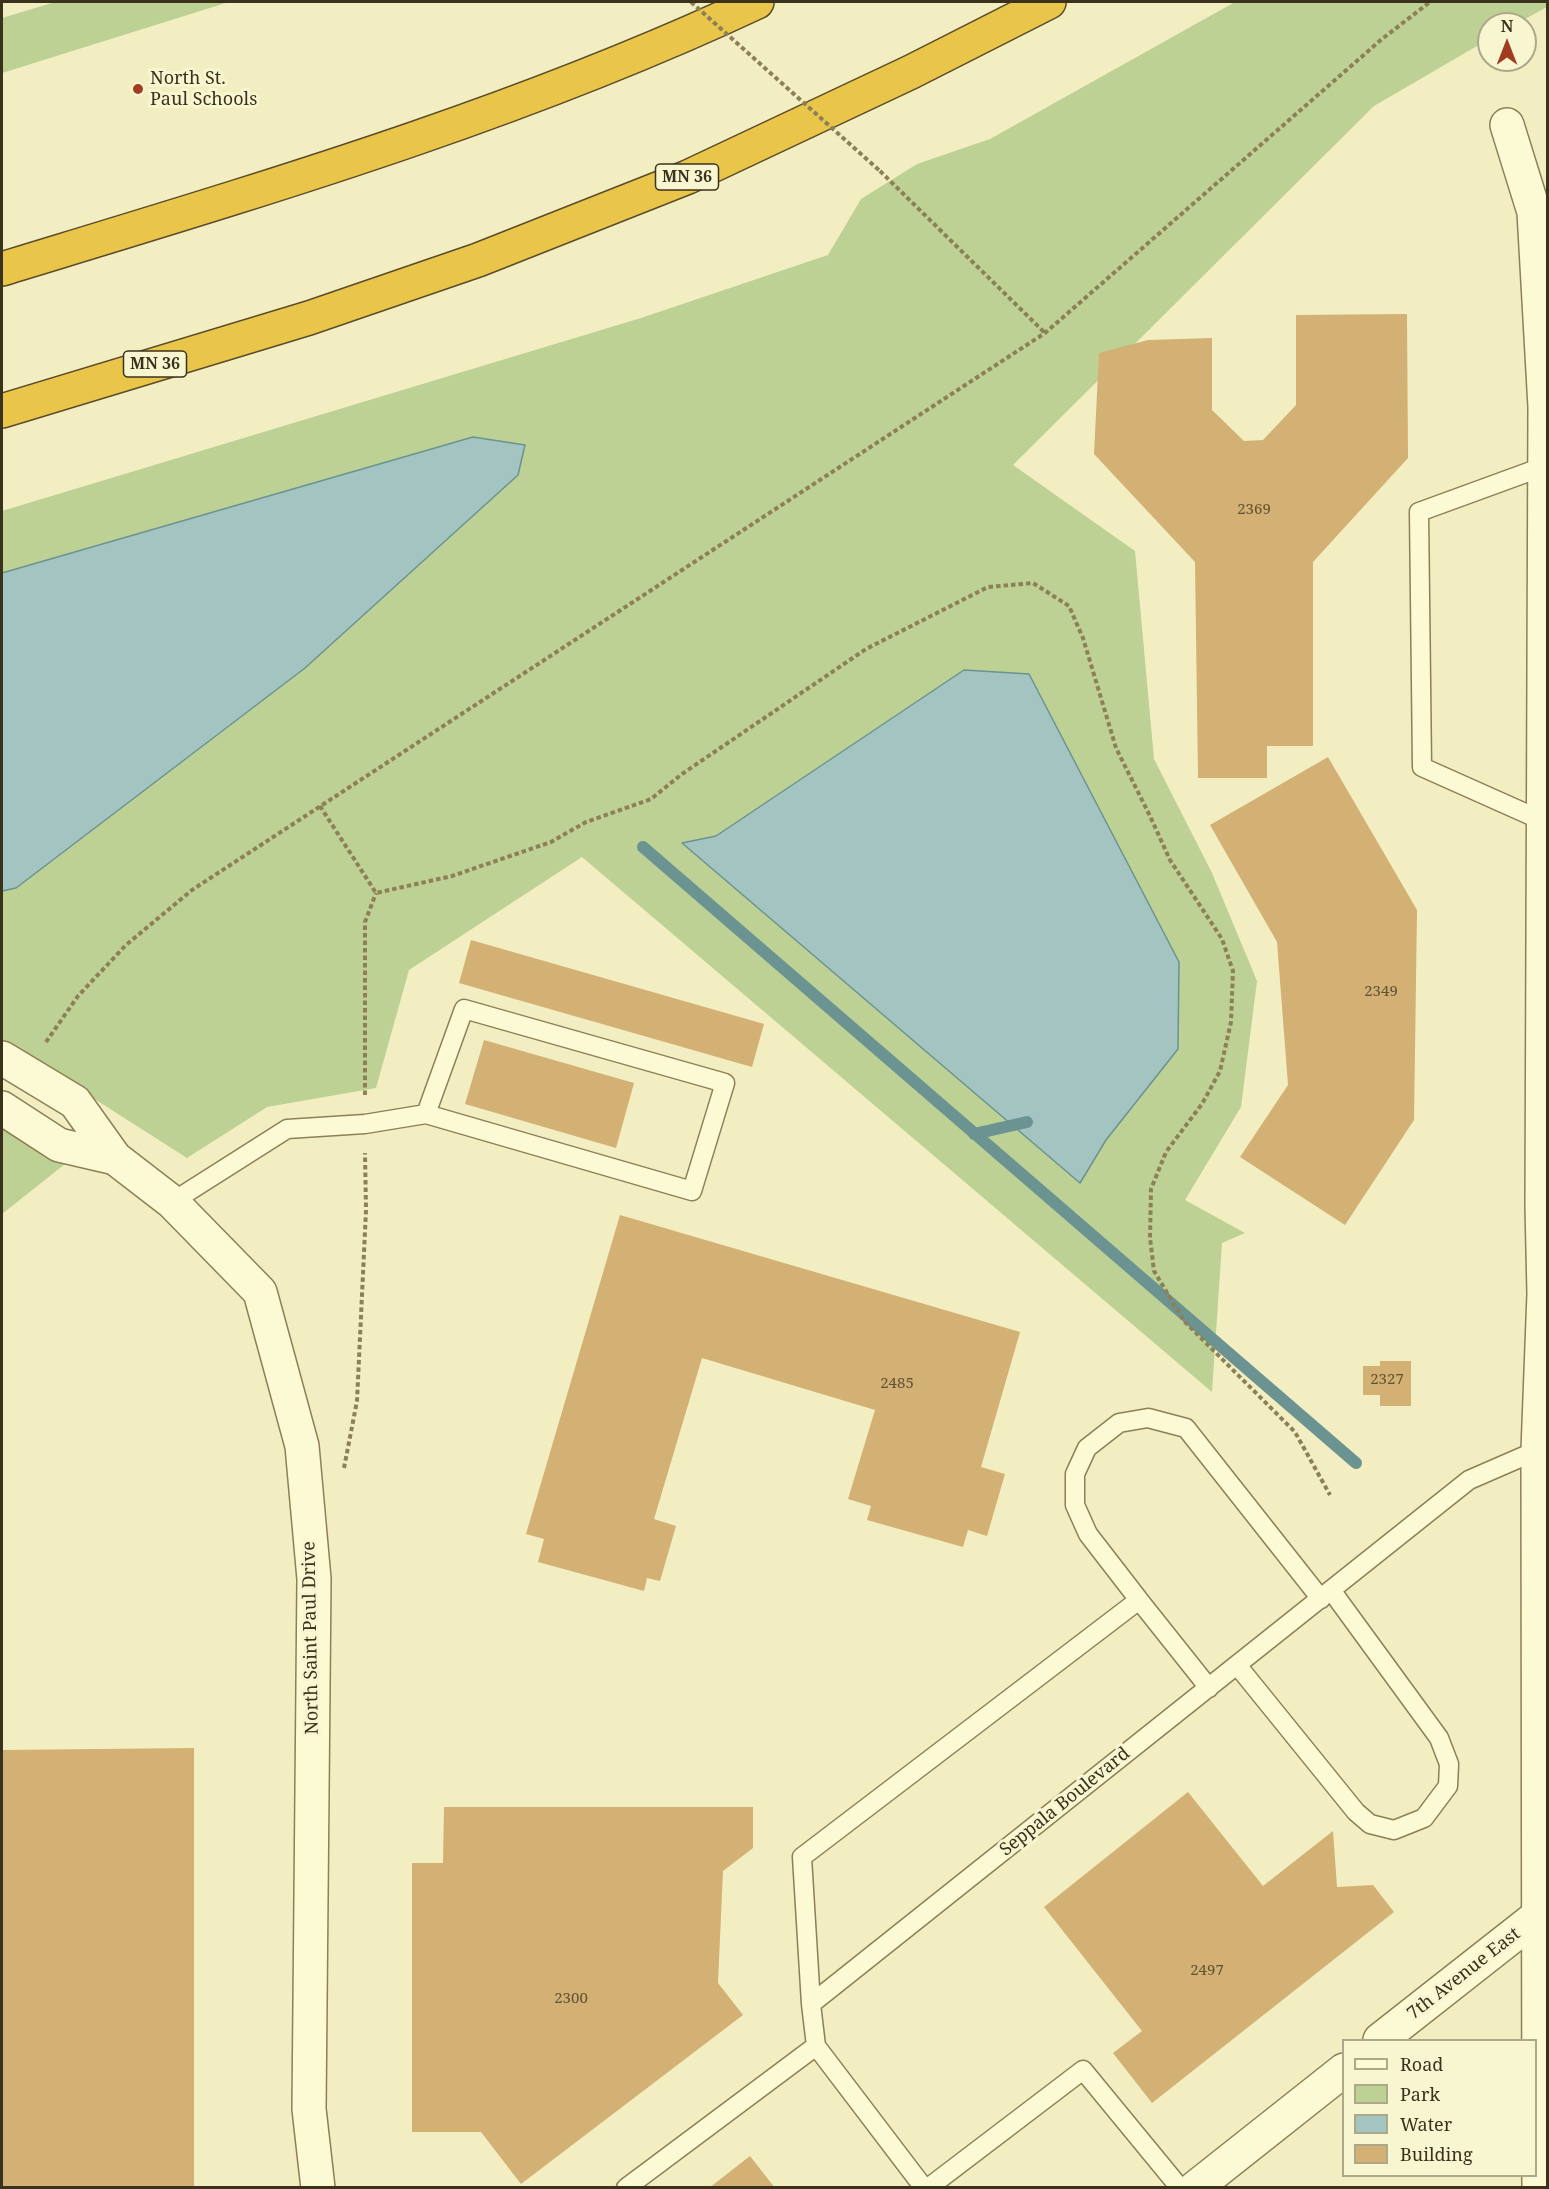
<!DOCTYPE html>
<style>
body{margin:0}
#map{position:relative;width:1549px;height:2189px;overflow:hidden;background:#f2eec1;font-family:"Noto Serif",serif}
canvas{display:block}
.frame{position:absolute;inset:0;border:3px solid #3b321c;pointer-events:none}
.legend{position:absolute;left:1342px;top:2039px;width:195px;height:138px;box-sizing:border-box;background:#f8f6d1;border:2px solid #aca889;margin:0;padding:8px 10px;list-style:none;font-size:18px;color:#3b321c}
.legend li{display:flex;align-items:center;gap:12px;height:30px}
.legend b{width:30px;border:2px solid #aca889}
.north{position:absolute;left:1477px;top:12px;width:60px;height:60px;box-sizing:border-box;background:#f8f6d1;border:2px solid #aca889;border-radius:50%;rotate:0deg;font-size:16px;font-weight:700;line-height:24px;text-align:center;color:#3b321c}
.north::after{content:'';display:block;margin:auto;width:21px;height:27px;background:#a13c21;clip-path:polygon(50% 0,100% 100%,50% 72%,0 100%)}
</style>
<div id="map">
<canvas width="1549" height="2189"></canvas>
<div class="frame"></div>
<ul class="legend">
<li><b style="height:8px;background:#fcf9d5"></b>Road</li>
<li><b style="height:16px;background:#bcd193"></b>Park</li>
<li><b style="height:16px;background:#a4c4c1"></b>Water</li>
<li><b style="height:16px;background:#d3b073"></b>Building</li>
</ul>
<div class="north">N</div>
</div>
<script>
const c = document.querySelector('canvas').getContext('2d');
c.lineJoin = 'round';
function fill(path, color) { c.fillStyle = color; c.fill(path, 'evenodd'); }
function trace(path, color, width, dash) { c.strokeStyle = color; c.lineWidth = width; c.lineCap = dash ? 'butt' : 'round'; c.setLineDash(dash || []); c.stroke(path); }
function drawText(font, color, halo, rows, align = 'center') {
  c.font = font + ' "Noto Serif",serif'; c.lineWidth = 6; c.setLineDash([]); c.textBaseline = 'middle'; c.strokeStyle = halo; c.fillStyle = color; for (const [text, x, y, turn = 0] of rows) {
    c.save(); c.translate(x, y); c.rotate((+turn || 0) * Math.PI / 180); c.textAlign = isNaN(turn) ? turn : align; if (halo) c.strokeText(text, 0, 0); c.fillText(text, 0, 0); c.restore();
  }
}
fill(new Path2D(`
 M55,2H229L2,73V18Z
 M1235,2H1547V7L1516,24H1489V39L1374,106L1013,465L1135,551L1154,759L1212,873L1257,981L1241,1107L1185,1200L1245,1233L1222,1243L1212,1392L582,857L409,970L376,1088L267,1107L187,1158L2,1040V511L641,318L828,255L861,199L917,164L990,139Z
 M2,1126L65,1164L2,1214Z`), '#bcd193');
const water = new Path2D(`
 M473,437L525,445L518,475L305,668L16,888L2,891V573Z
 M964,670L1029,674L1179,962L1178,1049L1106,1140L1080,1183L682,843L716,836Z`);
fill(water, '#a4c4c1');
trace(water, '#6a9391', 1.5);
trace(new Path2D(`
 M643,847L1356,1463
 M974,1134L1027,1122`), '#6a9391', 12);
fill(new Path2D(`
 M1407,314L1408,458L1313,562V746H1267V778H1198L1195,562L1094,454L1099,353L1148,340L1212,338V410L1244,441L1263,440L1296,405V315Z
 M1328,757L1417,910L1414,1120L1345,1225L1240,1157L1288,1085L1277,942L1210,825Z
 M471,940L764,1024L752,1067L459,983Z
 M484,1040L634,1083L616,1148L465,1104Z
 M620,1215L1020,1332L981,1467L1005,1474L987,1536L968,1530L963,1547L867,1520L871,1506L848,1499L875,1410L702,1358L654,1519L676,1526L660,1581L647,1578L644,1591L538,1562L544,1539L526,1534Z
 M1380,1361H1411V1406H1380V1395H1363V1366H1380Z
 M194,1748V2188H2V1750Z
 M1188,1792L1263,1886L1333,1831L1337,1887L1373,1885L1394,1912L1152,2103L1113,2053L1142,2031L1044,1907Z
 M444,1807H753V1848L723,1871L718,1983L743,2015L521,2184L481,2132H412V1863H443Z
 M750,2156L775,2188H709Z`), '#d3b073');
const service = new Path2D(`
 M1543,821L1422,767L1419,512L1545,466
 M172,1202L287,1129L365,1124L426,1114L692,1191L725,1083L464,1009L426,1114
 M1139,1600L1209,1688
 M1237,1665L1356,1812L1370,1824L1394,1830L1424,1818L1448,1786L1449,1764L1439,1738L1331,1590
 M811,2004L802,1857L1139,1600L1088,1534L1075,1505V1474L1087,1448L1119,1423L1148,1418L1186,1428L1321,1599
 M816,2046L924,2188
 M626,2188L816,2046L811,2004L1469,1480L1538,1450
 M928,2188L1083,2070L1180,2188`);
const minor = new Path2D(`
 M1507,125L1534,212L1545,407L1542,1206L1544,1294L1538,1450L1539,2188`);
const tertiary = new Path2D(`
 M2,1058L75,1102L115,1158L172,1202L260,1292L302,1446L314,1579L309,2109L318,2188
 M2,1108L59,1145L115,1158
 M1380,2040L1548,1908
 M1195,2188L1344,2070`);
const motorway = new Path2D(`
 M2,269C257,191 514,116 757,2
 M2,411L309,318L478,260L688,177L911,72L1049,2`);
trace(service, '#8d7f56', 21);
trace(minor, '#8d7f56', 36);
trace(tertiary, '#8d7f56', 36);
trace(motorway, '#5a4b2b', 36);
trace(new Path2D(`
 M880,171L1045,333
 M320,806L376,893L452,876L551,842L586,822L651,799L682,774L866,649L988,587L1033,583L1069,606L1083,638L1116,748L1150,816L1170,860L1222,939L1233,971L1231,1022L1220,1071L1202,1104L1166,1152L1151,1189L1150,1238L1154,1271L1184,1321L1295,1432L1330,1495
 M46,1042L78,996L126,945L192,890L1045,333L1382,39L1430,2
 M365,1095V922L376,893
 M344,1468L357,1401L366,1210L365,1153`), '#8d7f56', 4, [4.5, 3]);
trace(service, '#fcf9d5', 18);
trace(minor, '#fcf9d5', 33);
trace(tertiary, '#fcf9d5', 33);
trace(motorway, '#e9c64a', 33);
trace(new Path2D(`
 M691,2L880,171`), '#8d7f56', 4, [4.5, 3]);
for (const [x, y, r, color] of [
 [138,89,6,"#a13c21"]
]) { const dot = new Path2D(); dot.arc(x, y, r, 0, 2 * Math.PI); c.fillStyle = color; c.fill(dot); trace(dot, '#f8f6d1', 2); }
drawText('15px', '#615232', null, [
 ["2369",1254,510],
 ["2349",1381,992],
 ["2327",1387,1380],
 ["2485",897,1384],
 ["2497",1207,1971],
 ["2300",571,1999]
]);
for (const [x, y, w] of [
 [687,177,63],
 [155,364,63]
]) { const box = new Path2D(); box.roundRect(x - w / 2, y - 13, w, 26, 4.5); c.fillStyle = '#f8f6d1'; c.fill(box); trace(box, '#3b321c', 1.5); }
drawText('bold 16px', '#3b321c', null, [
 ["MN 36",687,177],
 ["MN 36",155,364]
]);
drawText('18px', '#3b321c', '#f8f6d1', [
 ["North St.",150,79],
 ["Paul Schools",150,100]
], 'left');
drawText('18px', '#3b321c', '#f8f6d1', [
 ["North Saint Paul Drive",311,1638,-91],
 ["Seppala Boulevard",1065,1802,-39],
 ["7th Avenue East",1464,1974,-38]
]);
</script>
